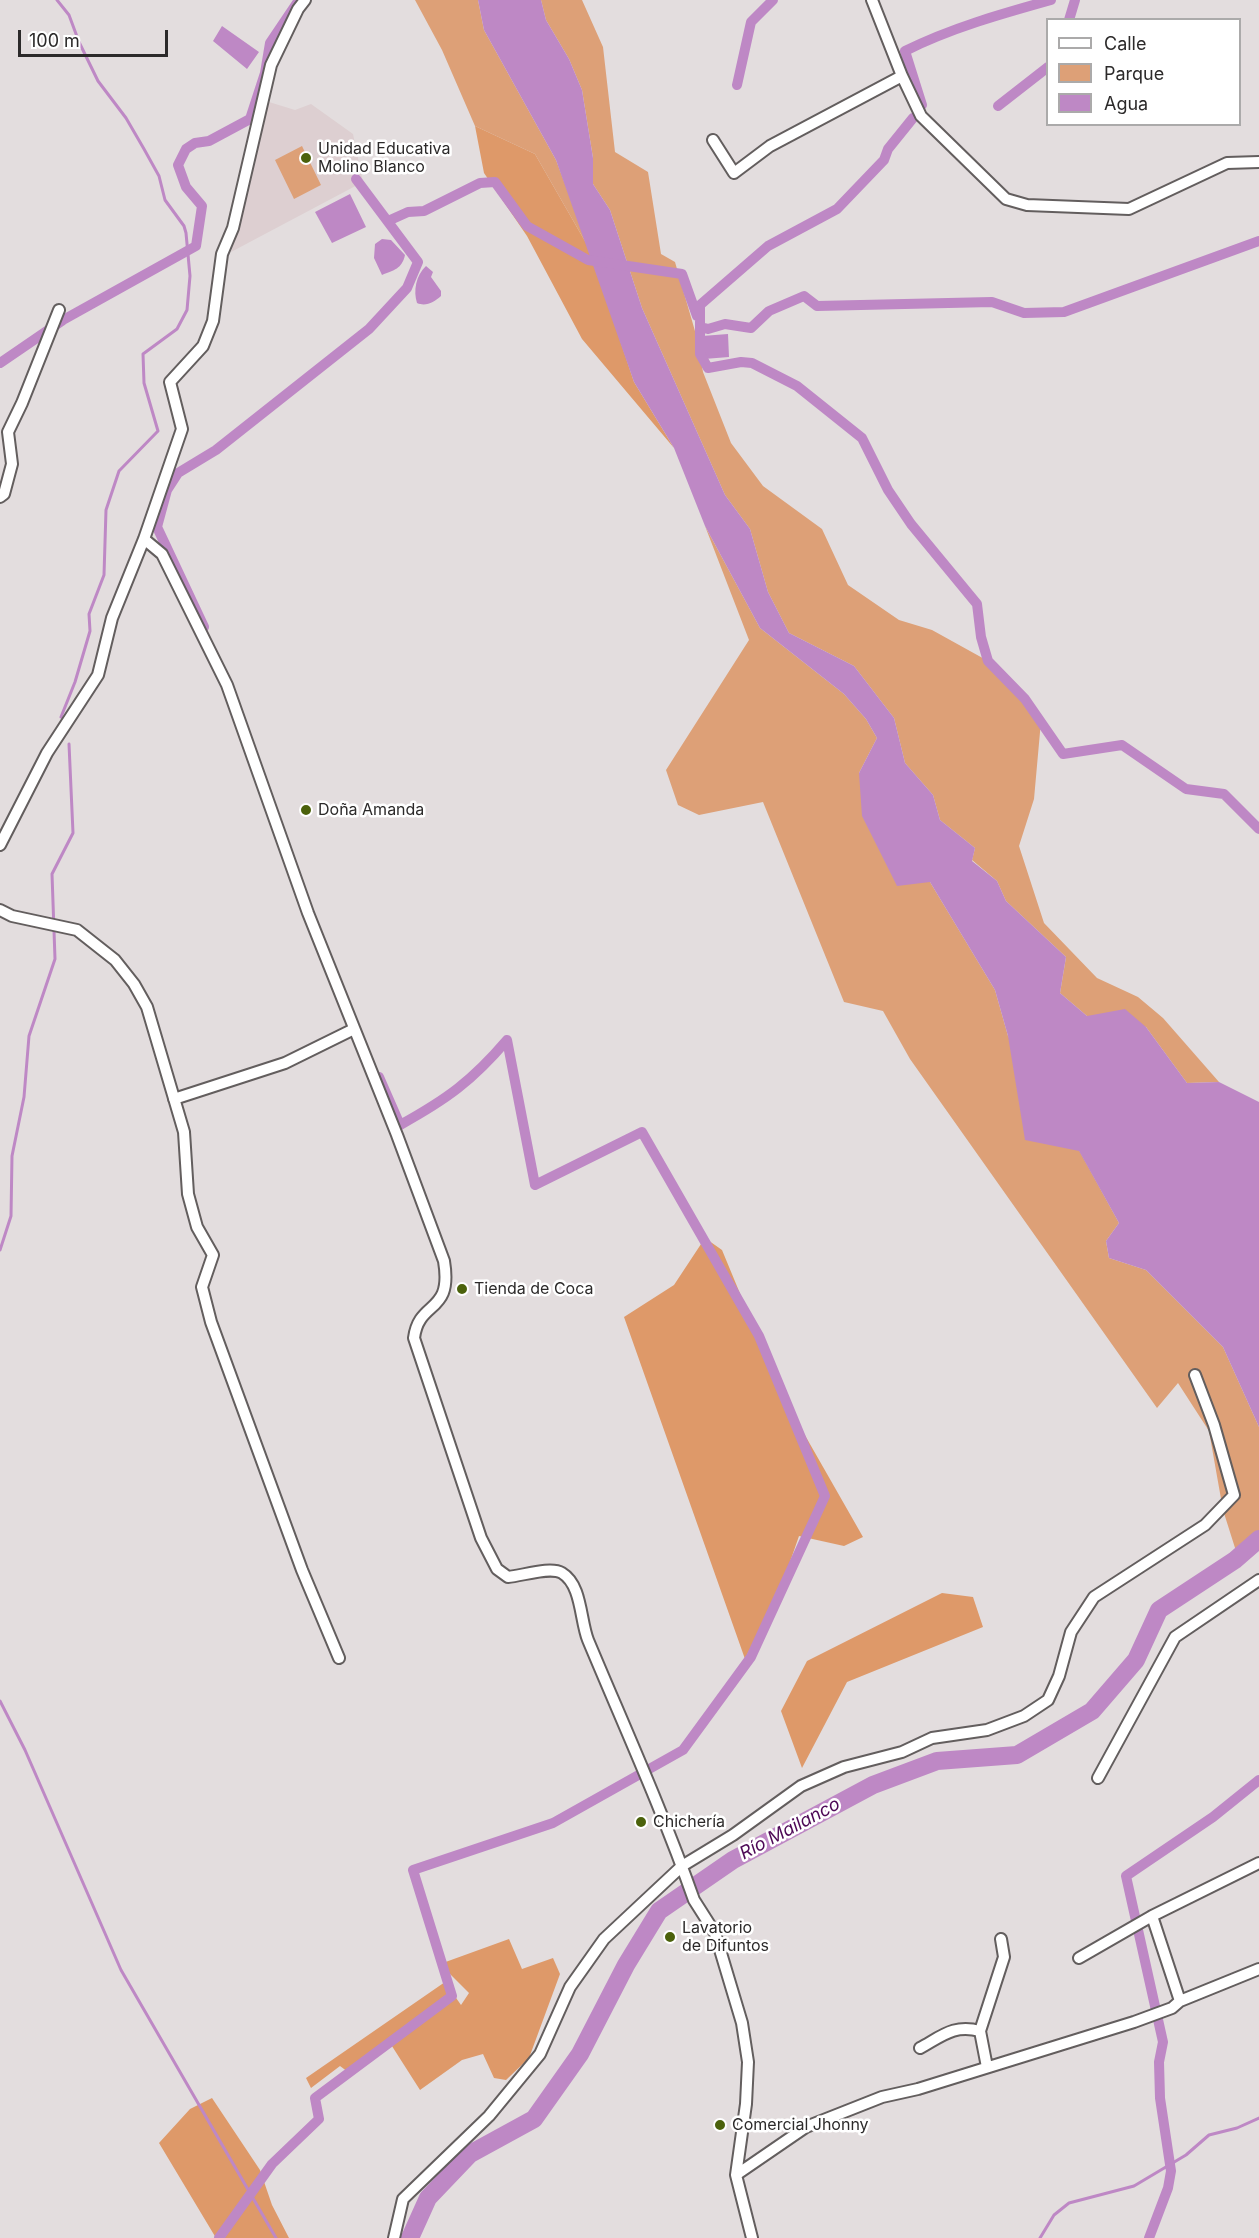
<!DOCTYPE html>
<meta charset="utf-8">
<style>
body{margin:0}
#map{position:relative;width:1259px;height:2238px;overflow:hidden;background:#e3ddde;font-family:Inter,sans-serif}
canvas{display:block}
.legend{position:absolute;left:1046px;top:18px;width:195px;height:108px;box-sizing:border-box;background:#fff;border:2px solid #abaaaa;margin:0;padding:8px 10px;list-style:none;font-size:18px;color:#2c2a2a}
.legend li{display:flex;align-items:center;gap:12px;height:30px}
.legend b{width:30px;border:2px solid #abaaaa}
.scale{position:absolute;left:18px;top:30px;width:150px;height:27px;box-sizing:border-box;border:3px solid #2c2a2a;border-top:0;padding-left:8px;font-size:18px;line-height:21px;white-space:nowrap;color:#2c2a2a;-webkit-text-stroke:4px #fff;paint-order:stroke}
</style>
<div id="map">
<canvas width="1259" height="2238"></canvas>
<ul class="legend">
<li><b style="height:8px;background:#fff"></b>Calle</li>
<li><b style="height:16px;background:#dda077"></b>Parque</li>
<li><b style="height:16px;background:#be88c5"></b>Agua</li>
</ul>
<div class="scale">100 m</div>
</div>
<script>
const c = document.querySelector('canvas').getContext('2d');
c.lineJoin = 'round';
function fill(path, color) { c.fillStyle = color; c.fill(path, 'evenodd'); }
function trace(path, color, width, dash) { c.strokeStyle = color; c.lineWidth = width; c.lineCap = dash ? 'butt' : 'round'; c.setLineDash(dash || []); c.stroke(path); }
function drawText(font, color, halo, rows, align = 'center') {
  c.font = font + ' Inter,sans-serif'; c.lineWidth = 5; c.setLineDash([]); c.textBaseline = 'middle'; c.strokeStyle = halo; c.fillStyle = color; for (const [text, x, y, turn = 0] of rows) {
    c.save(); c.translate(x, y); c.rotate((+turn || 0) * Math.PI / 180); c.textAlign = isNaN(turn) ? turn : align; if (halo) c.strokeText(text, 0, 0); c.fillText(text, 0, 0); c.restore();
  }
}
fill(new Path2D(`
 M269,102L295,110L311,104L353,134L363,182L231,252Z`), '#ddcfd1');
fill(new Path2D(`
 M415,0H478L484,30L556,160L590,250L535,154L475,126L442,50Z
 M541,0H582L603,47L615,152L648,172L661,254L675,262L697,338L703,372L731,443L763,486L822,529L848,585L899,620L932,630L988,661L1025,699L1041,721L1034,799L1019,846L1044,923L1097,978L1138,997L1163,1018L1219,1082L1187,1083L1146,1027L1087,1016L1060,993L1066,957L1006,901L997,881L972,860L975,848L940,820L933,795L905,763L894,718L854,666L789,633L768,592L750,529L725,495L642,308L610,210L593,184V158L582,90L569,59L546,20Z
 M302,146L321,185L294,199L275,160Z
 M705,526L760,628L844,694L866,719L877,738L859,773L930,882L995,990L1008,1036L1079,1150L1119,1223L1106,1241L1109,1258L1146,1270L1223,1347L1259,1427V1531L1236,1551L1223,1510L1209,1431L1178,1383L1157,1408L910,1059L883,1011L844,1002L763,802L699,815L678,805L666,770L749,640Z`), '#dda077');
fill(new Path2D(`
 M475,126L535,154L590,250L634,382L674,448L582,339L527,236L484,173Z
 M705,1238L722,1250L782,1395L863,1537L844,1546L799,1536L783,1582L745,1659L624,1317L674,1285Z
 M942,1593L973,1597L983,1627L847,1682L802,1768L781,1711L807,1661Z
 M509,1939L522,1969L553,1958L560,1974L529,2058L506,2080L494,2078L483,2054L462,2060L420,2090L390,2043L348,2072L340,2066L311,2088L306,2078L445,1982L461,2005L469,1993L440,1964Z
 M212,2098L260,2170L272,2205L289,2238H216L159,2143L190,2109Z`), '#de9969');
fill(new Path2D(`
 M478,0H541L546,20L569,59L582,90L593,158V184L610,210L642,308L725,495L750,529L768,592L789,633L854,666L894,718L905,763L933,795L940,820L975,848L972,861L997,881L1006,901L1066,957L1060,993L1087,1016L1125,1009L1146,1027L1187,1083L1219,1082L1259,1102V1427L1223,1347L1146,1270L1109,1258L1106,1241L1119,1223L1079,1151L1025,1140L1008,1036L995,990L930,882L897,886L862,816L859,773L877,738L866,719L844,694L760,628L705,526L674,448L634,382L556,160L484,30Z
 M222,26L259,52L247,69L213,41Z
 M350,194L366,227L332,243L315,212Z
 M382,239L391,240L405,255C402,269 394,270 382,275L374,258L375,244Z
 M426,266L433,272L431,277L441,291V296C434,302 426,307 417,303C413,291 416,275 426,266Z
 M728,334L729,357L704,359L702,336Z`), '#be88c5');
trace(new Path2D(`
 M57,0L69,15L79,42L98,81L126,118L144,149L159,176L165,200L184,226L186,233L190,276L187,310L177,329L143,354L144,383L158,431L119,471L106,510L104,575L89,614L90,631L75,682L61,717
 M0,1250L11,1216L12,1156L24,1097L29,1036L55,959L52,874L73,833L69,744
 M0,1701L25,1750L121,1970L276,2238
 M1040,2238L1054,2215L1069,2203L1134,2186L1186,2155L1209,2135L1237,2128L1259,2118`), '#be88c5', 3);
trace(new Path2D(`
 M1069,20L1075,0
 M737,85L751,22L773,0
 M922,105L905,51C951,28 1001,14 1051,0
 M998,106L1048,67
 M913,118L888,149L884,160L837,209L768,246L700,305V354L708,368L741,362L752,363L797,386L862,438L888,490L911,524L977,604L981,637L988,661L1025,699L1063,754L1122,745L1186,789L1224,794L1259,829
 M388,221L408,212L424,211L480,183L495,182L527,226L588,260L682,274L697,316
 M701,327L708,329L725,324L751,328L769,311L804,296L817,306L992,302L1024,313L1064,312L1259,241
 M0,363L63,320L196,246L202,206L186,187L178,165L186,149L195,143L209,141L250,119L265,73L270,43L299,0
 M204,627L157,527L167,490L178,473L216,450L369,329L407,288L418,262L356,179
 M219,2238L272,2164L319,2119L315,2098L452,1996L413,1870L553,1823L683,1750L751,1657L825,1496L759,1336L642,1132L535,1185L507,1040C472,1081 447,1099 400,1125L379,1077
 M1149,2238L1168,2188L1171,2171L1160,2098L1159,2062L1163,2042L1126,1876L1213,1817L1259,1780`), '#be88c5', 10);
trace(new Path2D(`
 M410,2238L428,2198L470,2154L534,2119L580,2054L626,1965L659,1911L733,1860L873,1785L937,1761L1017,1755L1092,1711L1136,1660L1159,1610L1235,1560L1259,1539`), '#be88c5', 18);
const minor = new Path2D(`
 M872,0L902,76L921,116L1006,199L1027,205L1129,209L1227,163L1259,162
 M713,140L734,173L770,146L902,76
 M0,497L4,494L12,464L8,432L22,403L59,310
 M144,539L162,554L227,685L308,913L397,1135L444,1261C453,1315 419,1299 414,1338L481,1538L497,1569L508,1577C522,1576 550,1566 562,1573C582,1585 580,1620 588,1640C624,1726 663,1812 694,1900L715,1933L742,2023L748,2062L746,2104L736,2175L752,2238
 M0,845L47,753L98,675L112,618L144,539L182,429L170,382L203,346L213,321L222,254L233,228L271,65L298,9L305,0
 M0,910L12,916L77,930L115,960L134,984L147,1007L184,1132L188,1194L197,1227L213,1255L202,1287L211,1322L302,1570L339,1658
 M174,1099L285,1063L354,1029
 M1098,1778L1175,1637L1259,1580
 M1152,1916L1180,2001
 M1079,1958L1152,1916L1259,1863
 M920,2048C942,2036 954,2024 980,2031
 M987,2067L980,2031L1004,1957L1001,1939
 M736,2175L806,2127L882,2097L918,2089L1134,2022L1172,2008L1180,2001L1259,1969
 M394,2238L403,2199L489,2116L540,2054L570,1987L604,1939L682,1866L733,1835L801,1786L844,1767L902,1752L932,1738L987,1730L1024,1716L1048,1700L1059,1676L1071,1632L1094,1597L1205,1525L1234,1495L1214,1425L1195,1375`);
trace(minor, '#635e5e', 14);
trace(minor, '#fff', 10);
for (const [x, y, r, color] of [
 [306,158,6,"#4b610b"],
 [306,810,6,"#4b610b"],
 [462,1289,6,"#4b610b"],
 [641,1822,6,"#4b610b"],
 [670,1937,6,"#4b610b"],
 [720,2125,6,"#4b610b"]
]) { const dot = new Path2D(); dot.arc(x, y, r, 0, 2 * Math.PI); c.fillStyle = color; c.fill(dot); trace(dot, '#fff', 2); }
drawText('16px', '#2c2a2a', '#fff', [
 ["Unidad Educativa",318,149],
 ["Molino Blanco",318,167],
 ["Doña Amanda",318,810],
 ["Tienda de Coca",474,1289],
 ["Chichería",653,1822],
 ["Lavatorio",682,1928],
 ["de Difuntos",682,1946],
 ["Comercial Jhonny",732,2125]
], 'left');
drawText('italic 18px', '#4d0856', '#fff', [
 ["Río Mailanco",790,1829,-28]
]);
</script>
